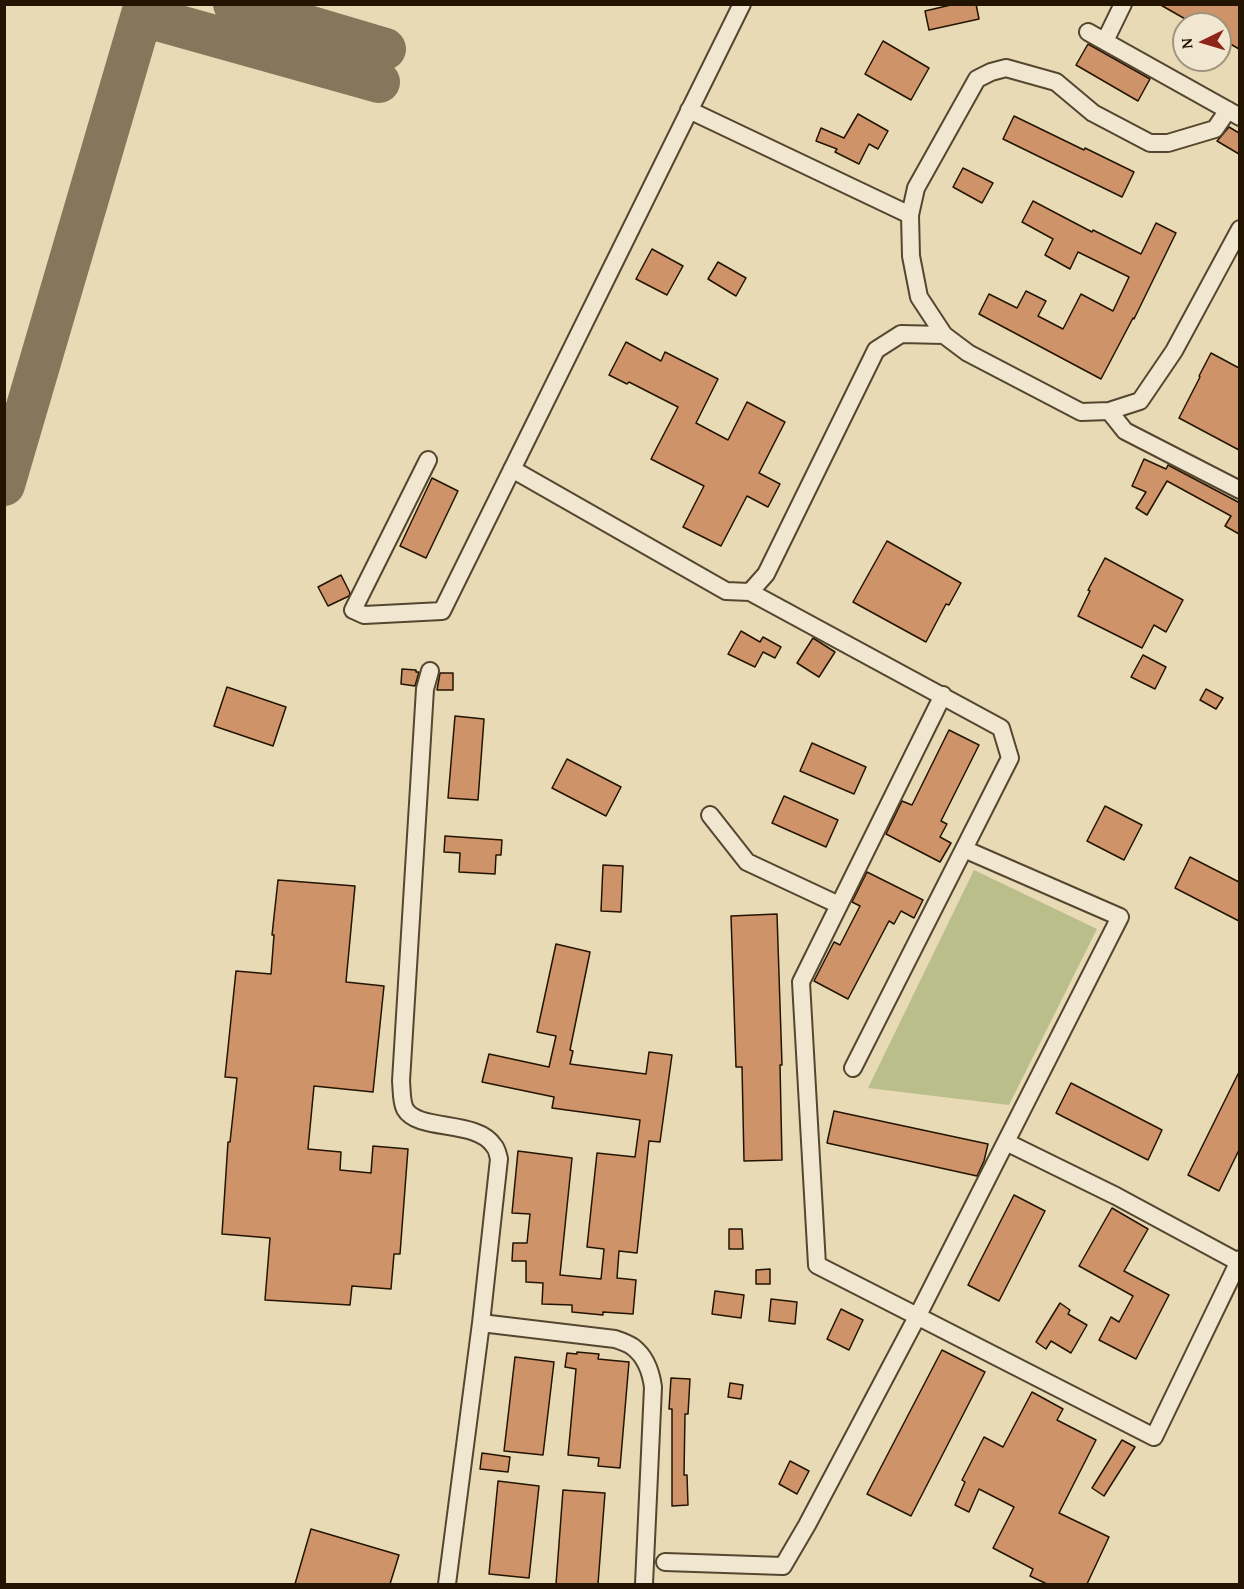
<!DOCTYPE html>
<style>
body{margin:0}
#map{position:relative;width:1244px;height:1589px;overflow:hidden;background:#e9dab6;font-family:"Gentium Book Plus",serif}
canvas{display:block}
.frame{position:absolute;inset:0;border:6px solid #231402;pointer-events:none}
.north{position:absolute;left:1172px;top:12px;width:60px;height:60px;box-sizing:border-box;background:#f1e7d0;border:2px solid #9f937e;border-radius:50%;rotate:265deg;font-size:16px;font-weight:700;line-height:24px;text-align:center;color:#231402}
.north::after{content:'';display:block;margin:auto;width:21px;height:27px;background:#8f2418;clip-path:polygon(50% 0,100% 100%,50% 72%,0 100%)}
</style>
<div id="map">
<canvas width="1244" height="1589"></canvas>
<div class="frame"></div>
<div class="north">N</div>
</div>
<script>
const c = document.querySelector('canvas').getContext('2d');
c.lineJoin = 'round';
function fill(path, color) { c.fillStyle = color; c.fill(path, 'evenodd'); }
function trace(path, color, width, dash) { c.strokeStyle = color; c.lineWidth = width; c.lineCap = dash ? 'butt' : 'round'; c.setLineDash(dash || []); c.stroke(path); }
fill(new Path2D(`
 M974,870L1097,929L1009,1105L868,1088Z`), '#babe8b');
trace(new Path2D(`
 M234,4L385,49
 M161,21L379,82
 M4,485L145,4`), '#86775c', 42);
const building = new Path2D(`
 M955,4H976L979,19L929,30L925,11Z
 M1159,4H1239V49L1220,38V24H1194Z
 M883,41L929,68L911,100L865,74Z
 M1088,44L1150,79L1138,101L1076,65Z
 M858,114L888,131L878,149L869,144L859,164L835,152L837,149L816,141L821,128L844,138Z
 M1014,116L1084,150L1085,148L1134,172L1122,197L1003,139Z
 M1229,127L1239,133V154L1217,141Z
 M963,168L993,183L982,203L953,187Z
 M1033,201L1092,232L1093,230L1141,254L1156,223L1176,233L1134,319L1133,318L1101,379L979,314L989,294L1017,308L1026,291L1046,301L1038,316L1063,329L1081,294L1113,311L1129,277L1078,252L1070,269L1045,255L1053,239L1022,222Z
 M652,249L683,266L667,295L636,279Z
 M718,262L746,278L736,296L708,279Z
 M626,342L661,361L665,352L718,379L696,423L728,440L747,402L785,422L759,473L780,484L768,507L747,496L721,546L683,527L704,486L651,459L678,407L629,382L627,384L609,375Z
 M1211,353L1239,368V450L1179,418L1200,377L1199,376Z
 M1144,459L1166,469L1168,465L1238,502L1239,500V534L1225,526L1231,516L1167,481L1147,515L1136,508L1146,492L1132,486Z
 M432,478L458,491L426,558L400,546Z
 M887,541L961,583L949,605L946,604L926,642L853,602Z
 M1105,558L1183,600L1166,632L1154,625L1142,648L1078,616L1090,591L1088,590Z
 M341,575L350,593L349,596L328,606L318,587Z
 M741,631L760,642L763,637L781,647L775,658L763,652L755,667L728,654Z
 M813,638L835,652L819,677L797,663Z
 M1143,655L1166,667L1155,689L1131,677Z
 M402,669L416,670V672H419L415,686L401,684Z
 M440,673H453V690H437Z
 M227,687L286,707L273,746L214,726Z
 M1206,689L1223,698L1216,709L1200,700Z
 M455,716L484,719L478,800L448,798Z
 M949,730L979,745L941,821L947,824L940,837L951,843L940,862L886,834L902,801L912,805Z
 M812,743L866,767L854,794L800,771Z
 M567,759L621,787L606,816L552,788Z
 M784,796L838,820L826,847L772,823Z
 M1105,806L1142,825L1124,860L1087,841Z
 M445,836L502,840L501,855H496L495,874L459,872L460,853L444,852Z
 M1190,857L1239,882V921L1175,888Z
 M603,865L623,866L621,912L601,911Z
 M867,872L923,900L914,918L901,911L894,924L889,921L848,999L814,981L834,942L840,945L860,906L852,902Z
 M278,880L355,886L346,982L384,986L373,1092L314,1086L308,1149L341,1152L340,1170L371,1173L373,1146L408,1149L400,1254H394L391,1289L352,1286L350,1305L265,1300L270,1238L222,1234L228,1142H230L237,1078L225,1077L236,971L271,974L274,935H272Z
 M777,914L782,1065H780L782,1160L744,1161L742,1067H736L731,916Z
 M556,944L590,952L570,1050L573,1051L570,1064L646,1074L649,1052L672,1055L660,1142L649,1141L637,1253L619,1251L617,1278L636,1280L633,1314L603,1312V1315L572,1312V1305L542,1304L543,1283L526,1282V1261H512L513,1243H527L530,1214L512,1213L518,1151L572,1158L560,1275L601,1279L604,1249L587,1247L597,1153L635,1157L640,1120L552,1108L554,1097L482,1082L489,1054L549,1067L556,1036L537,1032Z
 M1239,1072V1150L1219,1191L1188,1175Z
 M1071,1083L1162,1130L1148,1160L1056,1113Z
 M834,1111L988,1144L984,1161L977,1176L827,1143Z
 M1014,1195L1045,1211L999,1301L968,1285Z
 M1112,1208L1148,1229L1124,1271L1169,1295L1136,1359L1099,1340L1111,1317L1119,1322L1133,1296L1079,1266Z
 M729,1229H742L743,1249H729Z
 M770,1269V1284H756V1270Z
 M715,1291L744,1295L741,1318L712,1314Z
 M771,1299L797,1302L795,1324L769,1321Z
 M1060,1303L1070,1310L1068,1314L1087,1325L1071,1353L1051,1341L1046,1349L1036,1342Z
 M841,1309L863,1320L849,1350L827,1339Z
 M942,1350L985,1372L911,1516L867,1494Z
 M577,1352L599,1354L598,1359L629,1362L620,1468L598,1466L599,1458L568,1455L576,1369L565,1367L567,1353L577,1354Z
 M515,1357L554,1362L543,1455L504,1451Z
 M671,1378L690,1379L688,1414H685L684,1475H687L688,1505L672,1506V1409H669Z
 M730,1383L743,1385L741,1399L728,1397Z
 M1032,1392L1063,1409L1057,1420L1096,1440L1059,1513L1109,1537L1087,1584H1047L1030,1576L1033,1569L993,1548L1014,1507L979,1489L969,1512L955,1505L965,1482L962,1480L984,1437L1003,1447Z
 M1122,1440L1135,1447L1104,1496L1092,1488Z
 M482,1453L510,1457L508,1472L480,1469Z
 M790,1461L809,1471L797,1494L779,1484Z
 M498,1481L539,1486L529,1578L489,1574Z
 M563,1490L605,1493L598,1584H556Z
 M311,1529L399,1555L390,1584H295Z`);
fill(building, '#ce9368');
trace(building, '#231402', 1.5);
const minor = new Path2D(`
 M1088,32L1240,117
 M1105,41L1123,4
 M689,110L910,215L911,256L919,297L944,335
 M910,215L916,188L977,79L991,72L1006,68L1056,82L1093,113L1150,143H1168L1215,129L1228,110
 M1109,411L1125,431L1240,490
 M428,460L353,610L364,615L442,611L742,4
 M512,469L726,591L750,592L1001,728L1010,758L853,1068
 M750,592L766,574L876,350L901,334L944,335L968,353L1081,412L1109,411L1140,401L1174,351L1240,229
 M430,671L425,689L401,1081C402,1090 401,1101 405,1109C418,1132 477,1119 494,1146C497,1149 498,1155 499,1159L481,1323L447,1584
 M943,695L801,982L817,1265L1154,1437L1240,1259
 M710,815L747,862L839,905
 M1006,1142L1116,1196L1240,1263
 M481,1323L615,1339C621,1341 629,1344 633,1347C646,1357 651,1372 653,1387L644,1584
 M665,1562L783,1566L807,1525L917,1317L1120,917L964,849`);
trace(minor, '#54462f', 20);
trace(minor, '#f1e7d0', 16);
</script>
